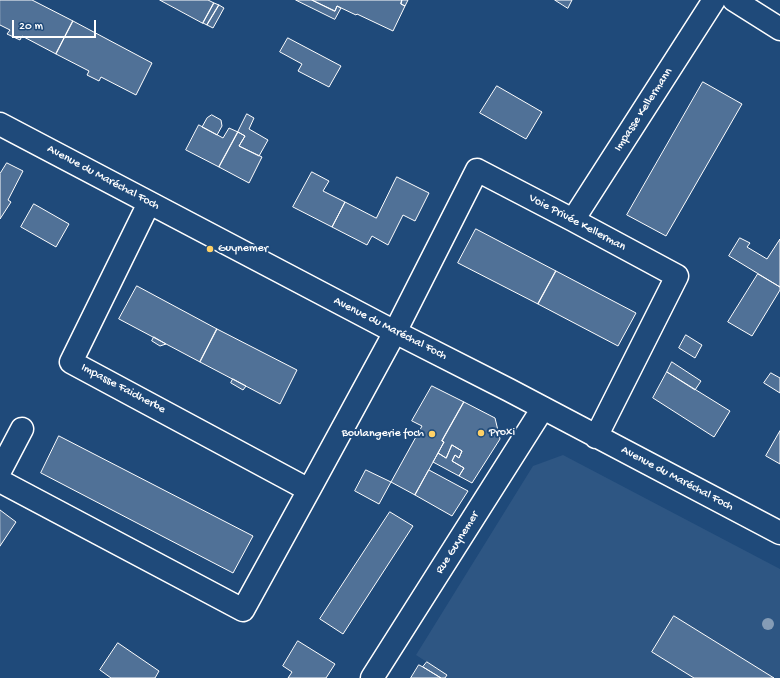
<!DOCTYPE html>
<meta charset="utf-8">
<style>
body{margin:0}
#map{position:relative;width:780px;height:678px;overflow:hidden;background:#1f4a7a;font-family:"Gochi Hand",sans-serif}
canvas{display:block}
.scale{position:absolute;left:12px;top:20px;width:84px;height:18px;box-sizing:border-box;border:2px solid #fff;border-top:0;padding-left:5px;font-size:12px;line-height:14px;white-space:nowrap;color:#fff;-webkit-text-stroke:3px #1f4a7a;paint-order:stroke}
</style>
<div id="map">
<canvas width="780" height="678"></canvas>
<div class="scale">20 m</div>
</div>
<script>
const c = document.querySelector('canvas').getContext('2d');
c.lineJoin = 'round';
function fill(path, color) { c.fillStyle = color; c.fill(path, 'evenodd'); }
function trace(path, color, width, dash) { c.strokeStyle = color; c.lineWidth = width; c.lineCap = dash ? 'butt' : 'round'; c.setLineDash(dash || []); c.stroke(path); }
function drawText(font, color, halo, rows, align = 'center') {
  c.font = font + ' "Gochi Hand",sans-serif'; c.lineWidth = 4; c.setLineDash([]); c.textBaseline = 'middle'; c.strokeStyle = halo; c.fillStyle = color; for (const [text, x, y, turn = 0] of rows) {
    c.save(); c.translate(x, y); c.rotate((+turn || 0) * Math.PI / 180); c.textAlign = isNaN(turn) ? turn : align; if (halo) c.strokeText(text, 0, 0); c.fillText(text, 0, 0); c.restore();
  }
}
fill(new Path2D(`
 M563,455L780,569V678H445L447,675L416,655L533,466Z`), '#2e5683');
const building = new Path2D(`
 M0,0H32L73,21L56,54L22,36L20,40L7,34L10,30L0,25Z
 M160,0H208L214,3L203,23Z
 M296,0H312L335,11L337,6L341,8L335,19Z
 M312,0H402L401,4L405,6L393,31L357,14L356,15L337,6L335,11Z
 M402,0H408L405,6L401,4Z
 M555,0H572L568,8Z
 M214,3L219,5L207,25L203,23Z
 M219,5L224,8L213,28L207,25Z
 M73,21L152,63L136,95L101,77L99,81L87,75L89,71L56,54Z
 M288,38L341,66L329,87L298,71L302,64L280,52Z
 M703,82L742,104L666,236L627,215Z
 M497,86L542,112L526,139L480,113Z
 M247,114L254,118L249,129L268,140L259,156L239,146L245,136L238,132Z
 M212,115L221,120L222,126L217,135L202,127L207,118Z
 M199,125L223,138L229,128L238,132L219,167L186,150Z
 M238,132L245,136L239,146L262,157L249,183L219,167Z
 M7,163L23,171L8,200L11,202L0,219V174Z
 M312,172L329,181L323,191L345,202L332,227L293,207Z
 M397,177L429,193L415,221L403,215L388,245L372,236L367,245L332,227L345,202L376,218Z
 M34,204L69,224L56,247L21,227Z
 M476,229L556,271L538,304L458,263Z
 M740,238L750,243L747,247L767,259L780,239V287L729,256Z
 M556,271L636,313L618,346L538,304Z
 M758,274L780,287V290L752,336L728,322Z
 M137,286L217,329L200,362L119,319Z
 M217,329L297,370L280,404L200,362Z
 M686,335L702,345L695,358L679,348Z
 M154,337L166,344L160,346L152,341Z
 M672,362L701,381L695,390L667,372Z
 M667,372L730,411L714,437L653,398Z
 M771,373L780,378V393L764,383Z
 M233,379L246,386L243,390L231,383Z
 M432,386L464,402L442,441L444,442L415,495L391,482L422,426L412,421Z
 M464,402L495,418L500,439L472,483L459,476L464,468L452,461L455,455L459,458L462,451L452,445L446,458L438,453L444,442L442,441Z
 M780,431V464L766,456Z
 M59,436L253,536L233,573L41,473Z
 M452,445L462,451L459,458L455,455L452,461L464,468L459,476L433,462L438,453L446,458Z
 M366,470L391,482L379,504L355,491Z
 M429,470L468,491L452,516L415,495Z
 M0,510L16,522L0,546Z
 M390,512L413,526L343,634L320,619Z
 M674,616L774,678H694L652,652Z
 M298,641L335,664L326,678H288L292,672L283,666Z
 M118,643L159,671L155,678H111L100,670Z
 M427,662L447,675L445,678H441L423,667Z
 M419,665L423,667L441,678H411Z`);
fill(building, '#507197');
trace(building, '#fff', 1);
const minor = new Path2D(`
 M734,0L780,29
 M0,124L395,332L509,390L780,533
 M149,203L71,362L309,490L395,332L477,170L573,220L677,276L596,437
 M573,220L714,0
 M0,471L22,429
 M0,481L243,610L309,490
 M372,678L543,408`);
trace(minor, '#fff', 25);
trace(minor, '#1f4a7a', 22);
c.fillStyle = '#859cb6';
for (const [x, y] of [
 [768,624]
]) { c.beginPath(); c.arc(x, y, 6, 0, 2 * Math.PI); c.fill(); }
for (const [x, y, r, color] of [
 [210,249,4,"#ffd166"],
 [481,433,4,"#ffd166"],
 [432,434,4,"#ffd166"]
]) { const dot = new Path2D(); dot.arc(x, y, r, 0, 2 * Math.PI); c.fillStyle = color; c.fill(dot); trace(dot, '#1f4a7a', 1.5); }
drawText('12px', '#fff', '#1f4a7a', [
 ["Impasse Kellermann",644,110,-57],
 ["Avenue du Maréchal Foch",103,178,28],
 ["Voie Privée Kellerman",577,223,28],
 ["Avenue du Maréchal Foch",390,329,27],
 ["Impasse Faidherbe",123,389,28],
 ["Avenue du Maréchal Foch",677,479,28],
 ["Rue Guynemer",458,543,-58]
]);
drawText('12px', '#fff', '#1f4a7a', [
 ["Guynemer",218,249],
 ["Proxi",489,433],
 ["Boulangerie foch",424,434,"right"]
], 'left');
</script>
